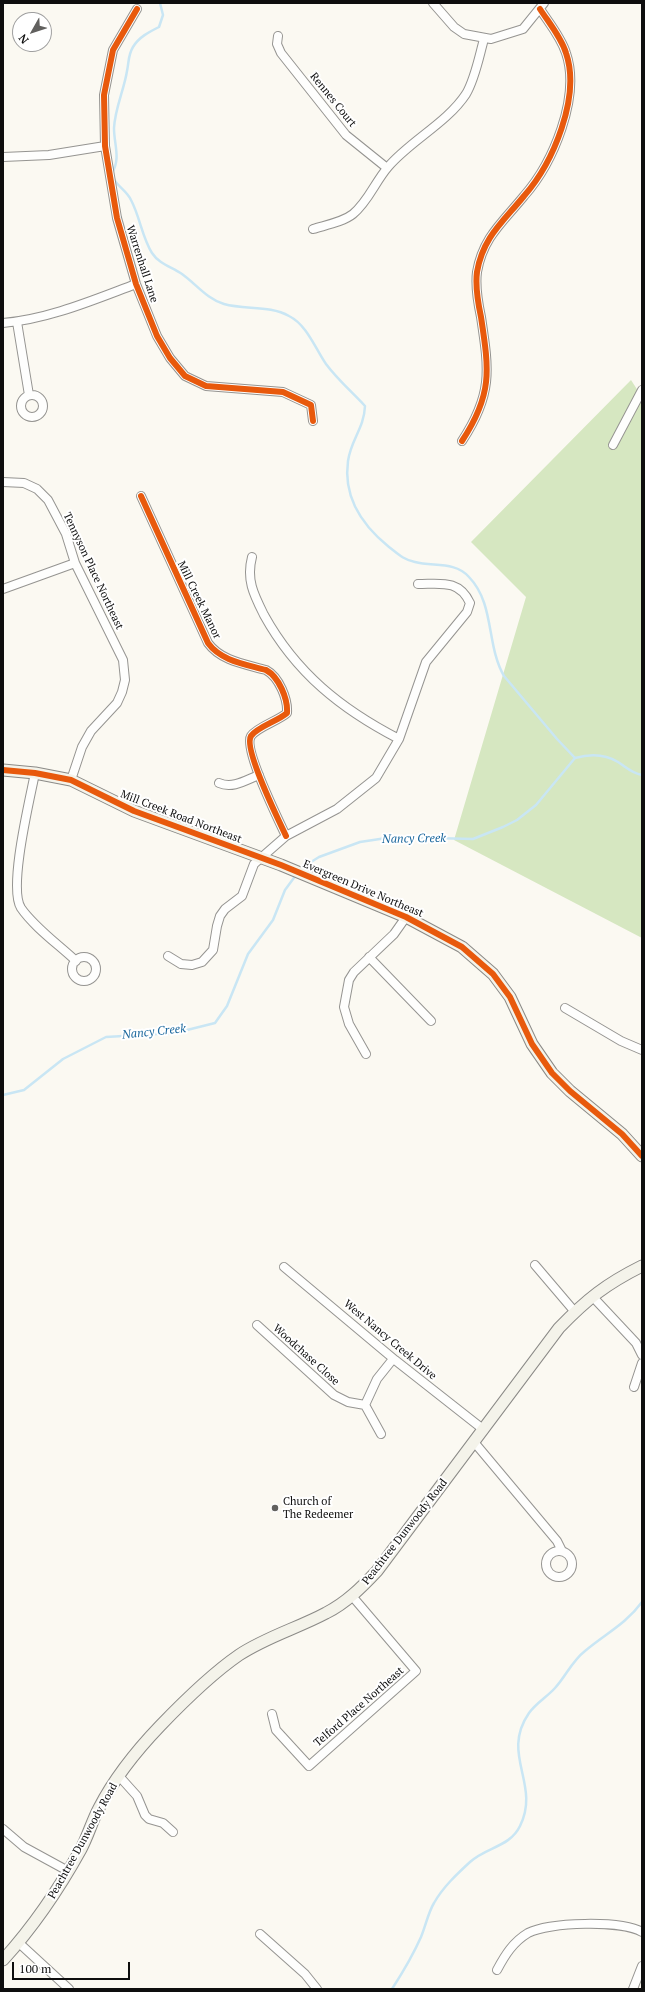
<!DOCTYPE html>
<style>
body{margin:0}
#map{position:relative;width:645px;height:1992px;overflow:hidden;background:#fbf9f2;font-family:"PT Serif",serif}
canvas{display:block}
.frame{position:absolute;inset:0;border:4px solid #0e0e0e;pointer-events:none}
.north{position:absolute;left:12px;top:12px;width:40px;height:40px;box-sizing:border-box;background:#fff;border:1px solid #9f9f9f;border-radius:50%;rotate:231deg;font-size:11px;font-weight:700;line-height:16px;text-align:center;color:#0e0e0e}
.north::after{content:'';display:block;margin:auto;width:14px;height:18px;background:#61605e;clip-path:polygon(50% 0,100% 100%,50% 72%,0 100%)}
.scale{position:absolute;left:12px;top:1962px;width:118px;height:18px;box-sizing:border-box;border:2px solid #0e0e0e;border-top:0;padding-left:5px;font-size:12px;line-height:14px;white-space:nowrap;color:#0e0e0e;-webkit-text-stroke:3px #fff;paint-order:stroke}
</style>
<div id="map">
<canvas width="645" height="1992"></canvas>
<div class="frame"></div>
<div class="north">N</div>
<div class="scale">100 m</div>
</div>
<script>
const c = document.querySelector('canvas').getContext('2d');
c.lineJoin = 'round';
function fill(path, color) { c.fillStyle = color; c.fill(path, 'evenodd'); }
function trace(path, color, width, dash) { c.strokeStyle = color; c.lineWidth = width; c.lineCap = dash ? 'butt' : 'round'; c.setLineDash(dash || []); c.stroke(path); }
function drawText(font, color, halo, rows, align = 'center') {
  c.font = font + ' "PT Serif",serif'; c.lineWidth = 4; c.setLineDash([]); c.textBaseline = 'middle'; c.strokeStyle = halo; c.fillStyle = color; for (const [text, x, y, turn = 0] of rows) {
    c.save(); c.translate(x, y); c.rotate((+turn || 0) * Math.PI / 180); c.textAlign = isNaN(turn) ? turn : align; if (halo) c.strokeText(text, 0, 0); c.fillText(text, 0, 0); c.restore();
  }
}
fill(new Path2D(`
 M631,380L642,397V938L454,840L526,597L471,542Z`), '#d6e7c1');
trace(new Path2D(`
 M112,173C121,158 114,145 114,128C115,108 124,90 127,71C129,62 128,55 133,47C139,37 149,32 159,27L163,15L160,3
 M114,179C118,187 127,191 131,200C140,217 142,237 152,253C159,264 172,267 182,274C196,284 207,299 224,304C245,310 270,305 289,316C307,325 315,348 326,364C337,379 352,392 365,406C364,429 351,439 348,461C343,497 363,526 389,547C398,554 404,560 415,562C433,567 455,561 469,577C495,604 486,645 504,676L557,739L575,758
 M300,869L319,857L360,842L393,837L473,839L503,827L517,820L536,805L575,758C589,754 605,754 618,762C626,767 631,773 642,775
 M3,1095L24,1090L63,1059L106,1037L175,1033L215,1023L227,1006L248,954L273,920L285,890L296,875
 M392,1989C403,1972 413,1955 421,1937C426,1925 428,1913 434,1903C443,1887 457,1874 470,1862C486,1847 510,1847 520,1826C541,1784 500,1755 529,1713C536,1703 547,1697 555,1688C566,1676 572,1661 585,1651C605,1634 626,1624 642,1602`), '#c9e6f4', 2.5);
const street = new Path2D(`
 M433,3L454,27L464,34L491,39L523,29L544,3
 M137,9L113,50L104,95L105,146L117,218L136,284L157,336L170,358L185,376L206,386L283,392L311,405L313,421
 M278,36L277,44L281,53L346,135L387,168
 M3,157L49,155L105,146
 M313,229C326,225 343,222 353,214C368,202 375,182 388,167C410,141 447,123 466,94C475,79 479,57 484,39
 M17,322L29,395
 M3,323C49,319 93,300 136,284
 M21 406a11 11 0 1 1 22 0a11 11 0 1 1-22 0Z
 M462,441C493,394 489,370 481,317C478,303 475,287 477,272C483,237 503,222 524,196C553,163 581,97 566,53C561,37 549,23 540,9
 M613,445L642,390
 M3,482L24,483L37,489L48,500L66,534L75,563L123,660L125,680L122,692L117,703L91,731L82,747L71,780
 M141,496L208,643C221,661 245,664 266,670C279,677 288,699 287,713C278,721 257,727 251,736C243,748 279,821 286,836
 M252,557C246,580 254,595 264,615C296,673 341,709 399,739
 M3,589L75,563
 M35,773C30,799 8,888 21,908C34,927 59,945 76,961
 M219,783C233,789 246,780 259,775
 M168,956L181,964L192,965L202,962L213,950L217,926L220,916L225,909L242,896L254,864L286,836L337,809L376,778L399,739L426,662L467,612L470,603C459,579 440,584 418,584
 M369,957L431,1021
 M72 969a12 12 0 1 1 24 0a12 12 0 1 1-24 0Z
 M565,1008L621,1041L642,1050
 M366,1054L349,1024L344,1007L349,980L354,972L394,934L406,917
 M535,1265L575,1312
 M284,1267L395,1360L484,1430
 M592,1296L636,1343L642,1355
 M257,1325L334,1395L348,1402L365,1405
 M634,1387L642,1363
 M365,1405L377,1379L393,1359
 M365,1405L381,1434
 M474,1442L557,1541L562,1551
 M546 1564a13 13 0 1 1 26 0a13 13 0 1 1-26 0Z
 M272,1714L276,1730L309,1766L416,1671L352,1596
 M119,1776L137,1796L145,1815L149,1819L163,1823L173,1832
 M3,1829L24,1847L68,1871
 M260,1934L305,1974L317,1989
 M19,1943L69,1989
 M497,1970C505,1955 513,1942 528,1933C549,1922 621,1920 642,1932
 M633,1989L642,1966`);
const secondary = new Path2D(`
 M3,770L35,773L71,780L134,811L281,865L406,917L462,947L493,974L510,997L532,1044L552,1073L570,1091L622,1134L642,1156
 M3,1960C33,1927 59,1889 81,1849C88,1836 92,1821 99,1808C115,1777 137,1750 160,1726C184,1701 210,1675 239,1655C266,1637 298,1628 326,1613C346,1603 362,1587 377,1571L559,1328C587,1299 606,1284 642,1266`);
trace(street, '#959491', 10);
trace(secondary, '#8b8a87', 13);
trace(street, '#fefefd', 8);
trace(secondary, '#f4f3ea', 11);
trace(new Path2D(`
 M137,9L113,50L104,95L105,146L117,218L136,284L157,336L170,358L185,376L206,386L283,392L311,405L313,421
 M462,441C493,394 489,370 481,317C478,303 475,287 477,272C483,237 503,222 524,196C553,163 581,97 566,53C561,37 549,23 540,9
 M141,496L208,643C221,661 245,664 266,670C279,677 288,699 287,713C278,721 257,727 251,736C243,748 279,821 286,836
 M3,770L35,773L71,780L134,811L281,865L406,917L462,947L493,974L510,997L532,1044L552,1073L570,1091L622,1134L642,1156`), '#e8590c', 6);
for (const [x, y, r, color] of [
 [275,1508,4,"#61605e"]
]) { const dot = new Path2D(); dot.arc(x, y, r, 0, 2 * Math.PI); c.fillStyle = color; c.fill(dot); trace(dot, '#fff', 1.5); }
drawText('11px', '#0e0e0e', '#fff', [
 ["Rennes Court",333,100,51],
 ["Warrenhall Lane",142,264,72],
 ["Tennyson Place Northeast",93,571,65],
 ["Mill Creek Manor",199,600,64],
 ["Mill Creek Road Northeast",181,817,21],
 ["Evergreen Drive Northeast",363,889,23],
 ["West Nancy Creek Drive",390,1340,40],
 ["Woodchase Close",306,1355,42],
 ["Peachtree Dunwoody Road",405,1532,-52],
 ["Telford Place Northeast",359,1707,-41],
 ["Peachtree Dunwoody Road",83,1841,-61]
]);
drawText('11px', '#0e0e0e', '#fff', [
 ["Church of",283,1502],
 ["The Redeemer",283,1515]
], 'left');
drawText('italic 12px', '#1a679d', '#fff', [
 ["Nancy Creek",414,839,-1],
 ["Nancy Creek",154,1032,-6]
]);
</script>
